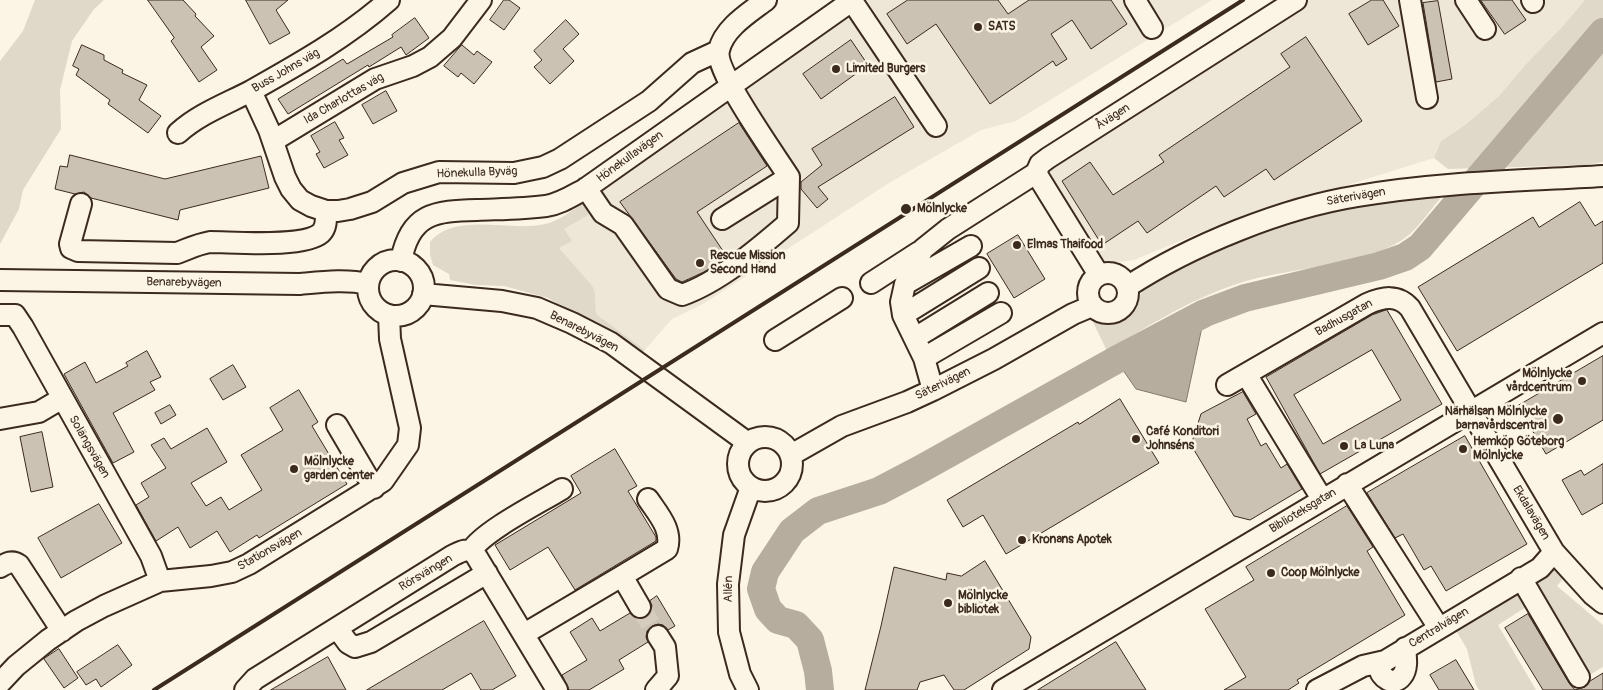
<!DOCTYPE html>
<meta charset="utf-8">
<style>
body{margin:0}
canvas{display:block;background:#fcf5e5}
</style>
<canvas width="1603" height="690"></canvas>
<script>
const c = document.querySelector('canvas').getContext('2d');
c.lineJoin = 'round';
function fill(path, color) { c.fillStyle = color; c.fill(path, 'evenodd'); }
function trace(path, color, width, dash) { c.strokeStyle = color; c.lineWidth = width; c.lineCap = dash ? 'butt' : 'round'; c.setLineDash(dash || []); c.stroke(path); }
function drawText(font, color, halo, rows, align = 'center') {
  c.font = font + ' Pangolin,sans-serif'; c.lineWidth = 5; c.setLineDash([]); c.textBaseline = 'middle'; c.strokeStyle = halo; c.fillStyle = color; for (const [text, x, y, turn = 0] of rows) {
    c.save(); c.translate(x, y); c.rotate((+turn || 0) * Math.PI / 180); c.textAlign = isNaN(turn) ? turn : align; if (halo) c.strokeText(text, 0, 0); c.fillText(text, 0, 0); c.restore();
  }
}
fill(new Path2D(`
 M862,0H1212L1016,121L981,130L889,183L703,304L672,319L645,350L596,314L595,294L559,248L571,241L564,230L587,206L582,203L580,197Z
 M1280,0H1585L1562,27L1527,63L1499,96L1465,125L1441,141L1434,158L1216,226L1134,260L1104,264L1037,155Z`), '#eee6d6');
fill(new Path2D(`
 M35,0H104L94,9L72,41L60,90L61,129L23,190L19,209L0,244V61L23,31Z
 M1585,0H1603V162L1586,165L1448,169L1434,158L1441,141L1465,125L1499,96L1527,63L1562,27Z
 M1435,195L1440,199C1430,210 1421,224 1410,234C1372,266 1294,267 1246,281C1196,296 1151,324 1107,351L1092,320H1116L1130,312L1145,287L1212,254L1285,221L1362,203Z
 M582,203L587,206L588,215L564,229L572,241L559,248L593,287L595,294L596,314L645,350L638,356L603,331L548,298L504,286L476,285L450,280L449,274L433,265L430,255V242C457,210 513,234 549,223C561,219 572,211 582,203Z
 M1552,564L1566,575L1557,586L1603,625V667L1586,677L1530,578Z
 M1517,581L1531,604L1498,625L1536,690H1479L1476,685L1467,649L1451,622Z`), '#e0d8c8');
const water = new Path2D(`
 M1205,313L1186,402L1136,389L1116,360Z`);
fill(water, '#b7ad9e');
trace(water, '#85796b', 1);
trace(new Path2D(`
 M820,690L818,671L810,640L796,625L778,620L768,609L761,589L765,572L792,531L818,511L879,491L919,470L1116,360L1205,313L1245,298L1379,266L1405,257L1420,247L1603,32`), '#b7ad9e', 28);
const building = new Path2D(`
 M148,0H183L196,14L195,16L214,36L201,47L217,70L199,82L171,41L174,38Z
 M246,0H288L276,10L290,33L270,44Z
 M504,0H509L520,8L504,30L490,20Z
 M908,0H998L1008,14L1029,0H1111L1127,24L1091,49L1072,20L1051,34L1067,59L1056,66L1053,61L990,104L936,24L907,44L887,14Z
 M1372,0H1383L1399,26L1368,45L1349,14Z
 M1481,0H1512L1526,20L1505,34Z
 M1438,1L1452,79L1436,82L1423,3Z
 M415,18L429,38L406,55L401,47L369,67L368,65L288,114L278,99L343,59L347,64L393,37L392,35Z
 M566,20L579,34L563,49L574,61L550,84L534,67L542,60L534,51Z
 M1306,37L1362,121L1274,180L1266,169L1224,197L1216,186L1147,233L1138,221L1102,245L1062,181L1090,162L1113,195L1164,162L1159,155L1290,67L1281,54Z
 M851,40L868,65L821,99L803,74Z
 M82,45L104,55V60L123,70L122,73L147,85L139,100L161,116L148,133L108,104L110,100L76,75L79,69L73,66Z
 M462,45L474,55L477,51L492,62L474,84L461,73L458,77L444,66Z
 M386,91L397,111L373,124L362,105Z
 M895,97L914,127L818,187L828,199L817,208L801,189V182L822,165L812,149Z
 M335,122L344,138L339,140L348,155L324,168L316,154L320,152L311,136Z
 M739,123L767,166L697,212L727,257L704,272L682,282L676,279L620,202Z
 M70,155L165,179L261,156L269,188L180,210L178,220L91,198L84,192L75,194L55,189L60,166L67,167Z
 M1580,202L1595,226L1603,221V263L1457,351L1418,287L1533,217L1539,227Z
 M1018,235L1045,279L1014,298L987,254Z
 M1387,310L1442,404L1320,474L1266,377L1372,315ZM1372,350L1401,400L1323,444L1294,395Z
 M147,351L161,377L150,382L155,390L113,413L134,452L113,463L64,374L85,362L96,383L128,366L126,363Z
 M1603,356V420L1546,454L1518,406Z
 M233,365L246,387L223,400L210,379Z
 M299,390L318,422L312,426L347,484L259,538L257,535L230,552L217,531L190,548L178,527L156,541L136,505L149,497L141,483L166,468L151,445L164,438L171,449L207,428L227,462L191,483L206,506L221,497L229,510L262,490L241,455L283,430L270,408Z
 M1243,392L1256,414L1247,419L1261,446L1266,443L1281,468L1287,464L1302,489L1250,520L1234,516L1191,445L1201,414Z
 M1120,399L1159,463L1006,554L983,515L963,527L947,500L1078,422L1079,424Z
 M170,405L176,415L161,424L155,413Z
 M42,432L53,487L31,492L20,437Z
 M1465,436L1527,544L1446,591L1431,566L1424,570L1403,534L1395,538L1367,493Z
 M615,449L637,486L628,491L656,537V541L575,590L548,547L510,570L495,545L581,493L571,476Z
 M1603,464V503L1582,515L1562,480L1581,470L1584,475Z
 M99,504L122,543L61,578L38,538Z
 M1347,506L1373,547L1367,551L1405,615L1297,680L1299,683L1288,690H1224L1246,677L1205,609L1254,580L1246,567Z
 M985,561L1031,637L1029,649L964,690H954L944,675L920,682L917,690H865L881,626L894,567L946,580L947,573L961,576Z
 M657,596L675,626L668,630L663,625L658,624L652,626L647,631L646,637L648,642L619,660L624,669L589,690H569L562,675L587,660L570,632L592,618L600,631L630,613L635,617L641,619L646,617L650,612L652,606L650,601Z
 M1528,614L1569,683L1575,690L1585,687L1590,681L1603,673V690H1543L1505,628Z
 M484,621L516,676L492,690H481L471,673L442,690H367Z
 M1116,642L1146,690H1038Z
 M118,645L132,665L101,687L96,679L86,685L77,672Z
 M59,649L78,678L64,688L44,659Z
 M328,657L346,690H271Z
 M1456,660L1474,690H1439L1430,675Z`);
fill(building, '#ccc2b3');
trace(building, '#3b2a1e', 1);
trace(new Path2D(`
 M640,607L658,636`), '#d5ccbd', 20, [20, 10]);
const minor = new Path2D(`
 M1135,0L1152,28
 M1410,0L1427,98
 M1466,0L1485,29
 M1532,0L1533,2
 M852,1L936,126
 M251,91L269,130L285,177L291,189L300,200L311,206L326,211H338L350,209L372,202L403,183L439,172L514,173L543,167L560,159L649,101L692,63L718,51
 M178,133C199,114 226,104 251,91C299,64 347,37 389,0
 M273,141L375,79L413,66L430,57L452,38L481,0
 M1036,173L1040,164L1048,158L1296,0
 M1036,173L1099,275
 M586,188L603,213L623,225L668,289L682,295C719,282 758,249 788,223L789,177
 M81,204L70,244L71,248L78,251L177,253C188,249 198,244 210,242C234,242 304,248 321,233C327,227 326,218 326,211
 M722,219L789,177C775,155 714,70 719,50C724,28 749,13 766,0
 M368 288a28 28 0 1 1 56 0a28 28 0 1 1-56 0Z
 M401,261C410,213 435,211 477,210C500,209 523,209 546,206C560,204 572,196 585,189L853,0
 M1088 293a20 20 0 1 1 40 0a20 20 0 1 1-40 0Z
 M0,280L300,284C322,282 346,279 368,284
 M871,283L919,252
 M905,284L971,246
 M1127,287C1191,245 1283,208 1358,196C1439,182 1521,181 1603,176
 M423,294L502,301L537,308L572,323L611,343L748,443
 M0,315H15L23,327L151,556L160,581
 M903,315L979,268
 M915,338L988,293
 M775,340L842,298
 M924,358L1001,313
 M1246,374L1322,499
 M1227,385L1367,304C1383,297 1398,294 1410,308L1554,552L1593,595L1603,603
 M933,390L924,358L903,315L901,302L905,284L923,249L948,229L1036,173
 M0,419L39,412L61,399
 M337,425L374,488
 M738 464a27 27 0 1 1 54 0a27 27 0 1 1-54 0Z
 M791,455L842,426L907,402L933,390L994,359L1073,314L1092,306
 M1347,484L1439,628
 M471,551C483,531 541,502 562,489
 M0,567C7,563 12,560 19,565L62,631
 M622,576L667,549C673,530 658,514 648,499
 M1521,578L1579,677
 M337,628L348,643L355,647L371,642L487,573
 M524,634L622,576L640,607
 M1385,661L1379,667C1380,678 1394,687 1402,676C1408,669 1406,657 1405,648
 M0,683L16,666L48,640L76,621L104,606L160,581L211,576L232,572L249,564L383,481L408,445L410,428L390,339L389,315
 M245,690L255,679L452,556C460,552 467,547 475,554L557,690
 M656,690L668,676L665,647L658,636
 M748,690L740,674L729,632L728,584L734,535L751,487
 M1003,690C1202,570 1403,453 1603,333
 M1317,690L1363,666L1385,661L1540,568L1554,552`);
trace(minor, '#3b2a1e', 24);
trace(minor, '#fcf5e5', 20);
trace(new Path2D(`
 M154,690L1243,0`), '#3b2a1e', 4);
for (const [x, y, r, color] of [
 [978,27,5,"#3b2a1e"],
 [836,69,5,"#3b2a1e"],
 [906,209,6,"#3b2a1e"],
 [1017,245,5,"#3b2a1e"],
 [700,263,5,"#3b2a1e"],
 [1582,381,5,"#3b2a1e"],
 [1558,419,6,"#3b2a1e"],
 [1136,439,5,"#3b2a1e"],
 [1344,446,5,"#3b2a1e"],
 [1463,449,5,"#3b2a1e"],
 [294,469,5,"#3b2a1e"],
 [1022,540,5,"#3b2a1e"],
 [1271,573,5,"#3b2a1e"],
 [948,603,5,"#3b2a1e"]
]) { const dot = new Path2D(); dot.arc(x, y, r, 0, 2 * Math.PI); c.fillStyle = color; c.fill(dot); trace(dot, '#fcf5e5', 2); }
drawText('bold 12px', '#3b2a1e', '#fcf5e5', [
 ["SATS",988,27],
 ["Limited Burgers",846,69],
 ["Mölnlycke",917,209],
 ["Elmas Thaifood",1027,245],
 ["Rescue Mission",710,256],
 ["Second Hand",710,270],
 ["Mölnlycke",1572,374,"right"],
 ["vårdcentrum",1572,388,"right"],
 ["Närhälsan Mölnlycke",1547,412,"right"],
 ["barnavårdscentral",1547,426,"right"],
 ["Café Konditori",1146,432],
 ["Johnséns",1146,446],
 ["Hemköp Göteborg",1473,442],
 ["Mölnlycke",1473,456],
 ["La Luna",1354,446],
 ["Mölnlycke",304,462],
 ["garden center",304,476],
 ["Kronans Apotek",1032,540],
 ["Coop Mölnlycke",1281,573],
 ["Mölnlycke",958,596],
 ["bibliotek",958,610]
], 'left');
drawText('12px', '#3b2a1e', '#fcf5e5', [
 ["Buss Johns väg",286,71,-30],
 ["Ida Charlottas väg",344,99,-30],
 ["Åvägen",1113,117,-33],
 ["Hönekullavägen",630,157,-36],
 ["Hönekulla Byväg",477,173,-2],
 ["Säterivägen",1356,197,-10],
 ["Benarebyvägen",184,283,1],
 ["Badhusgatan",1344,318,-29],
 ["Benarebyvägen",584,332,27],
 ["Säterivägen",943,384,-26],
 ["Solängsvägen",89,447,60],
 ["Biblioteksgatan",1303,511,-31],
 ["Ekdalavägen",1531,513,59],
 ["Stationsvägen",270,550,-30],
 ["Rörsvängen",426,573,-31],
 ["Allén",729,589,-89],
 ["Centralvägen",1439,628,-31]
]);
</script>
